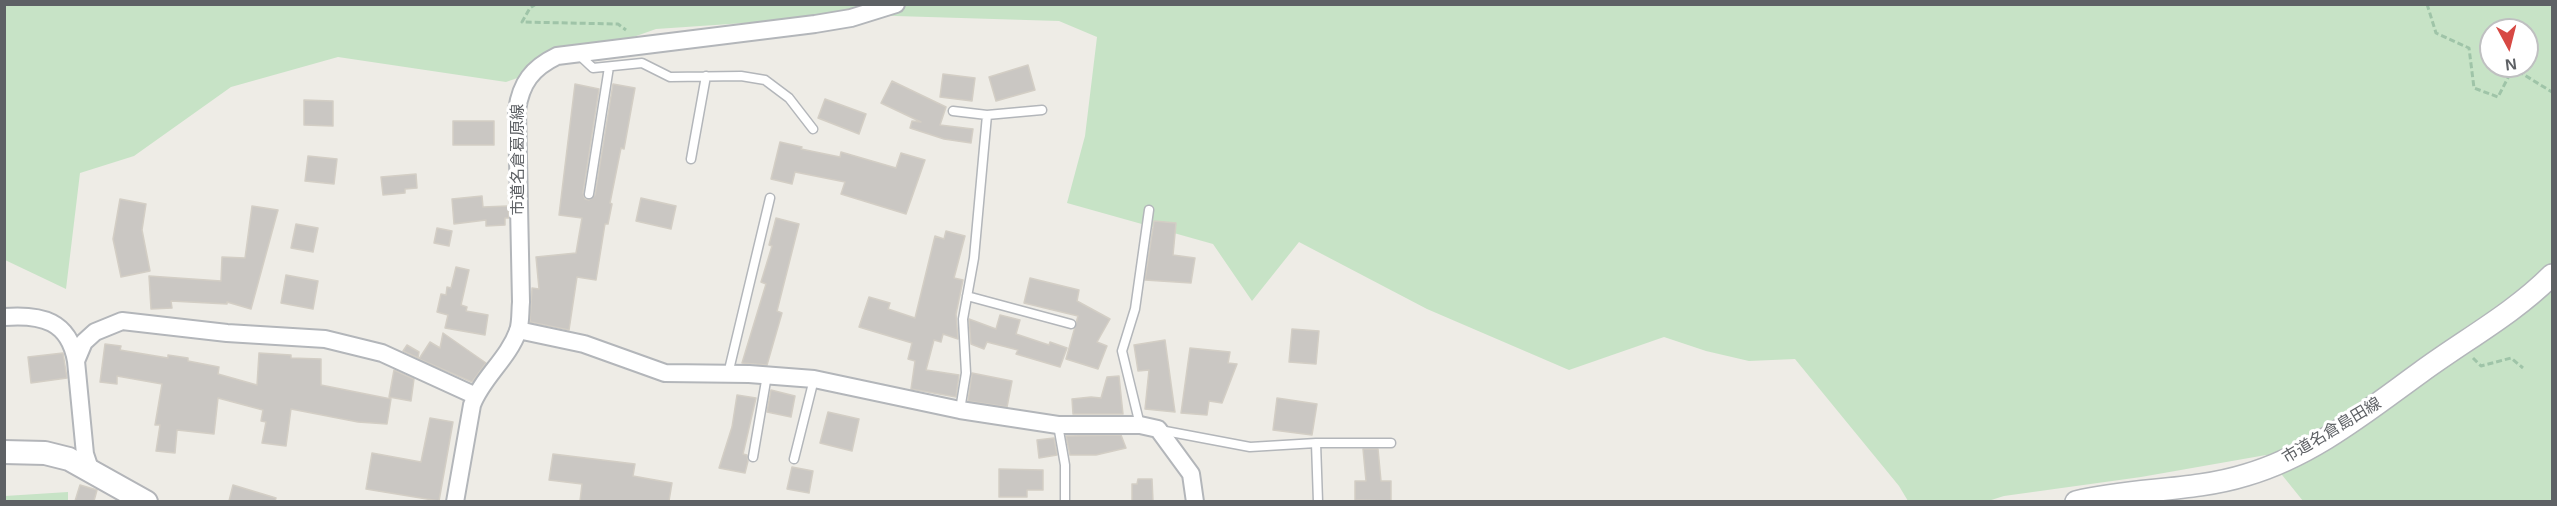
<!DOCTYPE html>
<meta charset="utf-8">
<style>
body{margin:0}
#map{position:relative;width:2557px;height:506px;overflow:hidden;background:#eeece6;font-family:Arial,sans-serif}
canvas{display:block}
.frame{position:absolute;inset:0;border:6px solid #5e6165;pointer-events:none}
.north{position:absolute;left:2479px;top:18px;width:60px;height:60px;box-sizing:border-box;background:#fff;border:2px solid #bfc0c1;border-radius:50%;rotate:173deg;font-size:16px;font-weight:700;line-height:24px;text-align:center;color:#5e6165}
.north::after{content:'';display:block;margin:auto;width:21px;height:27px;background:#d74944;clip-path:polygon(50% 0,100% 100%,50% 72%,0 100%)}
</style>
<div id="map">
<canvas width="2557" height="506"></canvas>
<div class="frame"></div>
<div class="north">N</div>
</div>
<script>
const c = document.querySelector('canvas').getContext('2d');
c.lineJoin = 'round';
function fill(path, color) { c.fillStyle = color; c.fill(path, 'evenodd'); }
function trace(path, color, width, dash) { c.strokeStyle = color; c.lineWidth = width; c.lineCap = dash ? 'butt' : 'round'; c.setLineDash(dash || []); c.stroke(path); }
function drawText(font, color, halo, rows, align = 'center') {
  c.font = font + ' Arial,"Noto Sans JP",sans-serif'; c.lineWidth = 6; c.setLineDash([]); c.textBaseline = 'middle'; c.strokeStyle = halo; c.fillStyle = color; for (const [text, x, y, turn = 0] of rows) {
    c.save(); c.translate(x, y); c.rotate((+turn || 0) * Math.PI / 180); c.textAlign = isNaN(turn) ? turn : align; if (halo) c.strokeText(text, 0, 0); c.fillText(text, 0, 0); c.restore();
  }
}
fill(new Path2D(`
 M5,5H2552V501H2303L2266,455L2141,477L2004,496L1988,501H1908L1899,486L1795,359L1749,361L1706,351L1664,337L1569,370L1427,309L1299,242L1252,301L1213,244L1067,203L1085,136L1097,37L1059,21L863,15L656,29L506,82L338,57L231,87L134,156L80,173L66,289L5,260ZM2491,30H2527V66H2491Z
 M68,492V501H5V496Z`), '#c7e3c6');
const building = new Path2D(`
 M1028,65L1035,90L996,101L989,77Z
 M943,74L975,78L972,101L940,97Z
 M892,81L946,107L940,125L973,129L971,143L944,139L910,128L912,121L921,122L881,103Z
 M575,84L599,89L583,193L585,199L589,200L595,195L613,84L635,88L624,149L621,148L610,203L612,204L608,224H605L596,280L577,277L569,330L530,322L532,288L539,289L536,257L576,253L582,218L559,215Z
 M825,99L866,114L859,134L818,118Z
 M304,100L333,101V126L304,125Z
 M453,121H494V145H453Z
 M780,142L802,147L801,149L840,157L841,152L896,168L901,153L925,160L906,214L841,194L845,182L795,172L792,184L771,179Z
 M308,156L337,159L334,184L305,181Z
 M416,174L417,188L405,189V193L383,195L381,177Z
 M482,196L483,207L508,206L509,218H505V225L486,226V220L454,224L452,199Z
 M641,198L676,206L671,229L636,221Z
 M120,199L146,204L142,230L150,271L121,277L113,239Z
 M252,206L278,210L251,309L227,302V304L171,301L172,308L151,309L149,276L221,281L222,257L245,258Z
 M776,218L799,224L777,311L782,313L767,365L742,363L766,284L761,282L772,246L769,245Z
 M1154,221L1176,223L1173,255L1195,258L1191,283L1145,280Z
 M296,224L318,228L313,252L291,248Z
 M437,228L452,231L449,246L434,243Z
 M946,231L965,236L954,278L963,280L956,314L958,339L943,334L941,342L934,340L926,370L959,375L956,397L911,389L915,361L908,359L912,343L859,327L869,297L890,303L888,309L915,318L935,236L944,239Z
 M456,267L469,270L461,305L467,307L466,311L488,315L485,335L445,328L448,315L437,312L441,294L446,295L447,287L451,288Z
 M286,275L318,281L313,309L281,303Z
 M1030,278L1079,290L1077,301L1110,319L1097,342L1107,346L1098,369L1066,359L1078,316L1024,303Z
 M1000,315L1020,320L1016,334L1049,345L1050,342L1067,348L1060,367L1016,354L1018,350L987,342L984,349L971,344L969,319L996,329Z
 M1292,329L1319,331L1316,364L1289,362Z
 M443,333L486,363L472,382L419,359L430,342L440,348Z
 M1165,340L1175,412L1145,409L1149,370L1138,371L1134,345Z
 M105,344L121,346L120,350L168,358V355L188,358V361L219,367L218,374L257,385L259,353L291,355V358L321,359V385L391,399L387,424L358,422L291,409L286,446L262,443L266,422L261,421L263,410L218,398L214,434L177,430L175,453L156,451L160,425H155L162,384L117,376V384L100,382Z
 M407,345L419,352L418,358L403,351Z
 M1190,348L1230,352L1228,363L1237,364L1222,403L1209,401L1207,415L1181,413Z
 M63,353L67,378L31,383L28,357Z
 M394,370L414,379L411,401L389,397Z
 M972,373L1012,381L1007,407L968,401Z
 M1119,376L1123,414H1073L1072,399L1091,397L1101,398L1107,377Z
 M771,390L795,396L791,417L767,412Z
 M737,395L756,398L743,454L747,455L748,461L745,473L719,468L732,427Z
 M1277,398L1317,404L1312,435L1273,430Z
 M828,412L859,419L852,451L820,443Z
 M430,418L453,422L439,501L366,489L372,453L421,462Z
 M1121,435L1126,448L1096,455H1070L1066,436Z
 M1054,438L1057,455L1039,458L1037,440Z
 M1363,449H1378L1381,481H1391V501L1355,500V481H1366Z
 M553,454L635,464L633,476L672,483L669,501H580L582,484L549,480Z
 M792,467L813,471L809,493L787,489Z
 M999,469L1043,470V490H1027V497H999Z
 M1138,479H1152L1153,501H1132V484H1137Z
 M80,485L97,490L94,501H75Z
 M233,485L276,498L275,501H229Z`);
fill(building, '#cac7c3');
trace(building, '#d3cec5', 1.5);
const service = new Path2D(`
 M577,53L593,68L642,63L670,77L741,76L765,80L789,98L813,129
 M953,111L987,115
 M691,159L706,76
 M589,194L609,67
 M967,296L1071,324
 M728,374L770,198
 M960,410L966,373L963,319L974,258L987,115L1042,110
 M1058,425L1065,465V502
 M1140,425L1122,351L1135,309L1149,210
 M1160,430L1250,447L1316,443H1391
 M1316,443L1318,502
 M753,457L767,375
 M794,459L814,379`);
const minor = new Path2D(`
 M4,317C42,314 69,321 76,361
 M518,330L584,344L665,373L749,374L814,379L960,410L1058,425H1140L1158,429L1191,474L1195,502
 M91,472L85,454L76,361L84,342L95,332L122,321L227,333L325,339L382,353L476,396
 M455,502L472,405C482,378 508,359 518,331C521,322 520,312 521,302L517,110C521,83 532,68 557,56L815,24L851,18L896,4`);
const tertiary = new Path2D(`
 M2076,502C2132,488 2191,492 2246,475C2312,456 2367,411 2421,372C2466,339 2513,314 2552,275`);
const secondary = new Path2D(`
 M4,452L45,453L69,459L146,502`);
trace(service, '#b3b6ba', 11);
trace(minor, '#b3b6ba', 20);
trace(tertiary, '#b3b6ba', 24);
trace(secondary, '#b3b5b9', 26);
trace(new Path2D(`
 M536,4L530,8L522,22L618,24L626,30
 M2427,4L2436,33L2469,48L2474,88L2498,97L2513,68L2552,92
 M2473,358L2481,366L2511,358L2523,368`), '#9fc4a8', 3, [6, 3]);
trace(service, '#fff', 8);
trace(minor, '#fff', 16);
trace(tertiary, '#fff', 21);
trace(secondary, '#fff', 22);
drawText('16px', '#5e6165', '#fff', [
 ["市道名倉葛原線",519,160,-90],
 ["市道名倉島田線",2332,431,-31]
]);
</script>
